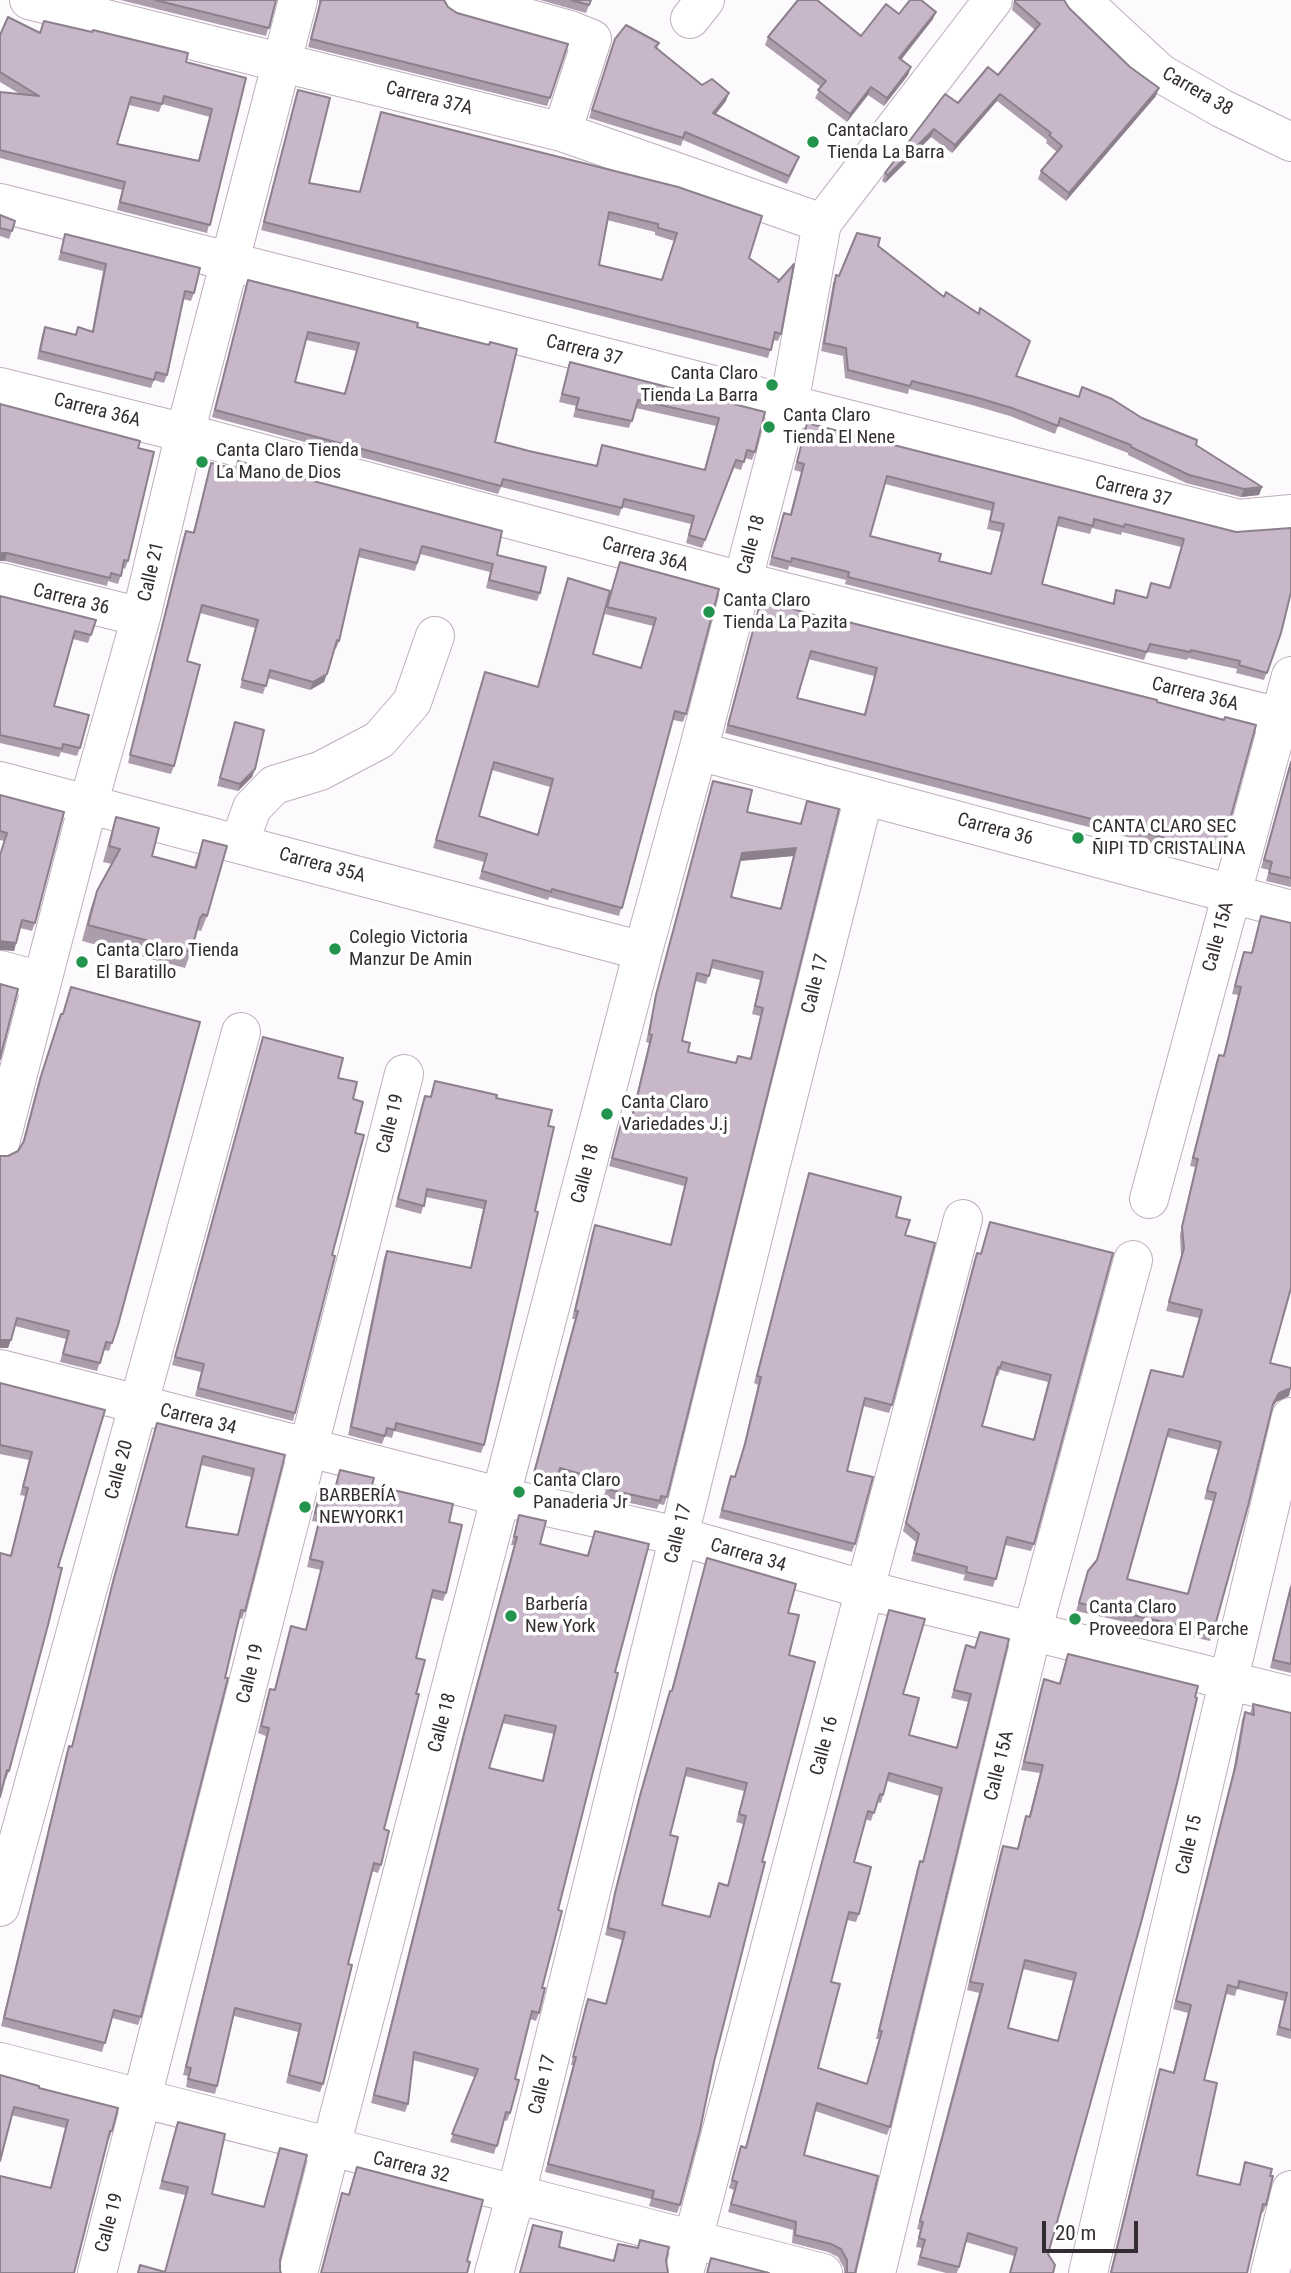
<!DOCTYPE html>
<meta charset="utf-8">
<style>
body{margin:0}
#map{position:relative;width:1291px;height:2273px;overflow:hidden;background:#fdfafd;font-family:"Roboto Condensed",sans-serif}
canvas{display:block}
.scale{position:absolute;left:1042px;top:2221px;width:96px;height:32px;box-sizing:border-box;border:4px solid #332d33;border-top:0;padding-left:9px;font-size:21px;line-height:24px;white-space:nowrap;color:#332d33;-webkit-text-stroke:5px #fff;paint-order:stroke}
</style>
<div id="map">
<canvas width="1291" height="2273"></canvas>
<div class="scale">20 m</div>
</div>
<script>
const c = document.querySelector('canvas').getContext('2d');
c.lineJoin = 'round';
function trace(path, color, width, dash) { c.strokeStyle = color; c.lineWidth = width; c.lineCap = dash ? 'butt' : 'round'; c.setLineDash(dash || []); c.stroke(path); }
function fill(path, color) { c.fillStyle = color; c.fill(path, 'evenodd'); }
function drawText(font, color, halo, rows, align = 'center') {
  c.font = font + ' "Roboto Condensed",sans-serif'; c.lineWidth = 7; c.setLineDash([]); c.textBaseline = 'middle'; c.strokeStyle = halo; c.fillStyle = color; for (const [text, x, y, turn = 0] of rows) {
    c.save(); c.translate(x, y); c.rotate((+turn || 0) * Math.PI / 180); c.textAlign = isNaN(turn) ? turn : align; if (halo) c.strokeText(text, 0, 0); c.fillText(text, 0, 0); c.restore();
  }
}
const minor = new Path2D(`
 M29,0L562,132L822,223
 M461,0L570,30L592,39L562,132
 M1081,0L1160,73L1221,108L1291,142
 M690,19L705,0
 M0,203L1239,519L1291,514
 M0,387L185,433L742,581L1291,720
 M0,582L141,617
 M698,751L1291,910
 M0,781L643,951
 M239,844L252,808L274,785L320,771L379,740L412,702L435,636
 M0,970L42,981
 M0,1143L88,805L141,617L185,433L298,0
 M1149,1199L1291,676
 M0,1369L502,1497L678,1536L866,1590L1291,1696
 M0,1907L241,1032
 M0,2062L823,2273
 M97,2273L404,1074
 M298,2273L643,951L698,751L789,404L822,223L993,0
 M494,2273L516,2194L770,1168L864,796
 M684,2273L963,1219
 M876,2273L1032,1632L1133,1260
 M1088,2273L1291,1417
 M1270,2273L1291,2190`);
trace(minor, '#beaebf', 40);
trace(minor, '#fff', 38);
fill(new Path2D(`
 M120,0H276L266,36Z
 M319,0H444L448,7L550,98L547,106L308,47L319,6Z
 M540,0H591L586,13Z
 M1014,0H1064L1069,8L1156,96L1066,201L1038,179L1041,171L1057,152L1046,143L1047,140L997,101L952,153L931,137L885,183L882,181L885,173L958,103L998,75L1035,30L1012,10Z
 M899,14L933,19L901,60L911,67L908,75L884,106L868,95L847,122L815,98L821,87L765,45L768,37L861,36Z
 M40,33L186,62L246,78L207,233L117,210L122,190L0,158V92L20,94L0,82V35ZM162,104L210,117L198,160L117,144L129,105L159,112Z
 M615,39L659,43L657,49L702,85L726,101L716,114L796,165L787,184L683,140L681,146L589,118Z
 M298,90L309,183L359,192L381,112L749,258L781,334L778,341L773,340L768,358L261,230ZM607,220L655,232V235L674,241L661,280L599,265Z
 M0,215L12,231L9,239L0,236Z
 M65,234L194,293L191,301L183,299L167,375L164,383L154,380L151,388L37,359L42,335L45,327L75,335L78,327L92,331L103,271L58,260Z
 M878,246L1016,377L1142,418L1196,445L1262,487L1259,495L1241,497L1186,483L1128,455V453L1058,426L1055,434L1010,416L972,405L909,389L908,394L845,378L843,356L821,351L833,283L836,275L839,276Z
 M248,280L417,327L495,442L529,451L596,466L602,445L704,470L716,426L636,408L629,428L573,417L576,406L559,402L570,362L765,412L755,452L752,460L745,458L741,470L734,468L702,548L686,543L691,524L622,507L619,516L501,487L498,494L212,417ZM306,340L356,351L344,394L295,382Z
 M0,404L138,448L128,561L125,569L123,568L118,584L108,581L107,586L5,561H0Z
 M807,423L1236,532L1281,633L1264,680L1236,673L1237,669L1188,658L1187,660L1147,652L1144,660L845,584L846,580L789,566L788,570L769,565L784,513L790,514L801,472L794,470ZM885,484L991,511L987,529L1001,532L991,573L939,561L870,536ZM1057,526L1090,534L1092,528L1121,535L1122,532L1181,547L1169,588L1151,583L1147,598L1116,590L1112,604L1042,584Z
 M238,461L497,555L540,593L537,601L486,588L490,572L420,554L415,571L358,557L339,641L336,649L334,648L324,682L310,690L268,678L263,694L240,688L255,628L200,613L187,661L174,766L171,774L128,763L183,538L186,531L193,532L211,463L235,469Z
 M620,562L719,589L686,714L683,722L673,720L619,916L549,897L548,900L479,879L484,862L433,848L485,672L537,687L568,578L593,654L641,668L653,626L605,614ZM492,770L550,787L537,835L479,816Z
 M0,596L96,620L88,643L73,639L54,706L80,748L77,756L61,752L59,757L0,743Z
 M761,600L835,621L1157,702L1222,849L1219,857L1191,849L1189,853L725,733ZM808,659L874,676L864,714L797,698Z
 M235,722L255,769L252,777L238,791L217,786Z
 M1291,760V887L1266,881L1269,870L1261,868Z
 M713,781L747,812L800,824L807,801L667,1497L664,1505L659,1504L657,1509L603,1497L606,1490L558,1476L554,1486L531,1481L575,1319H572L592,1233L595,1225L670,1245L684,1186L609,1166L621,1124L629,1126L649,1043L646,1042L654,1003ZM793,856L780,909L731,897L740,861ZM711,968L760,980L752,1014L760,1016L750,1059L738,1056L735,1063L688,1052L682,1041L695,981L706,984Z
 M0,795L35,923L32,931L20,928L14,951L4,841L0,840Z
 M116,817L152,856L194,867L203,840L207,916L201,931L197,930L196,931L191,952L185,968L82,941L91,907L97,891L112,864L103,862L111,833Z
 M1261,916L1288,923L1270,1363L1289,1396L1276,1402L1271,1409L1210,1641L1076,1611L1088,1571L1096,1562L1151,1370L1182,1377L1199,1318L1166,1311L1181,1256L1180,1235L1195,1167L1190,1166L1216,1063L1219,1055L1223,1056L1238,995L1232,994L1241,960L1244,952L1251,953ZM1167,1437L1218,1450L1204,1499L1213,1501L1187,1594L1127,1579Z
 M71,987L118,1325L109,1351L104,1350L97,1371L60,1362L66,1339L15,1326L8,1348H0V1156H8L18,1151L22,1144L38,1084L58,1022L63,1014Z
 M263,1037L338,1078L353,1099L355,1133L332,1255L295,1413L293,1421L195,1396L201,1372L172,1365Z
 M435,1081L496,1098L548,1126L484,1445L481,1453L394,1431L392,1438L385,1436L382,1444L348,1435L384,1258L387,1251L470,1268L483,1209L426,1197L421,1214L395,1207L422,1104L425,1096L430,1097Z
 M809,1173L896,1217L905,1235L892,1405L889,1413L863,1406L847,1471L855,1544L852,1552L719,1518L728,1484L731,1476L735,1477L742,1452L758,1385L754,1383Z
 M990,1222L1113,1253L1034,1544L1031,1551L1005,1545L993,1587L963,1580L965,1575L911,1561L916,1542L903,1531L974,1261L977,1253L981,1254ZM1000,1370L1048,1382L1033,1440L982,1426L996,1375L998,1376Z
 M0,1383L105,1410L58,1567L9,1771L6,1779H4L10,1556L25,1496L20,1495L29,1460L0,1454Z
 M157,1423L285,1455L245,1611L242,1619L239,1618L141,2017L138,2025L112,2018L102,2052L1,2026L66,1755L69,1746L72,1747L111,1586ZM201,1465L251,1477L237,1535L186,1527Z
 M340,1470L449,1522L446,1593L443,1601L431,1598L416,1658V1694L384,1829L381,1865L378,1873L372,1871L348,1964L323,2084L320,2092L286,2083L298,2032L234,2016L217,2086L215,2094L186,2087L188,2076L183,2075L266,1736L258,1733L267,1697L270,1689L274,1690L291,1626L305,1630L321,1570L307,1567L318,1522L312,1521L318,1497L321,1489L333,1493Z
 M519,1515L540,1544L587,1555L595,1531L615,1672L558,1910L542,1988L539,2013L536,2021L530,2019L515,2079L510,2113L507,2121L504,2120L494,2154L450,2142L475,2077L413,2060L408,2104L405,2112L371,2103L461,1741L514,1545H511ZM502,1723L554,1734L542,1781L489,1768Z
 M707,1558L788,1613L789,1655L762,1862L714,2062L680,2205L677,2213L649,2206L651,2199L545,2172L573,2065H571L585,2007L588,1999L606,2004L622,1940L605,1935L613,1901L638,1800L667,1699L670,1691H671ZM685,1776L744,1791L736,1822L743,1824L728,1885L719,1883L709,1917L662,1905L670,1835Z
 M1291,1583V1673L1270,1668Z
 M889,1610L909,1735L956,1747L968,1702L951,1698L966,1645L975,1647L980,1632L1009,1639L890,2127L887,2135L815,2111L804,2155L855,2273H844V2268L838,2257L828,2252L792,2243L793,2230L728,2212L734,2190L729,2188L741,2146L745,2148ZM887,1781L939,1796L923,1862L920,1861L917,1869L876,2039H879L867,2084L818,2068L831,1982L847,1920L856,1922L859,1914L854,1862L865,1819L871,1821L877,1802L881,1803Z
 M1068,1654L1198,1686L1048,2254L1053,2273H1009L1014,2256L966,2242L957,2273H946L917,2265L922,2248L916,2247L920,2230L917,2229L979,1993L967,1990L1000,1854L1003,1846L1017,1849L1026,1816H1029L1040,1773L1021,1770L1041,1687L1044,1679L1059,1683ZM1023,1969L1073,1981L1058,2041L1008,2028Z
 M1253,1704L1291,1713V2039L1276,2035L1284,2001L1237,1989L1235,1996L1226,1994L1204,2080L1197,2175L1239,2185L1245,2162L1270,2176L1266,2205L1263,2213L1261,2212L1110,2273L1157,2077L1160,2069L1173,2072L1188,2013L1173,2009L1233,1772L1242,1720L1245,1712L1250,1714Z
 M0,2075L39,2088L112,2131L109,2139H107L50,2187L65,2128L11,2115Z
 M178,2122L212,2194L264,2206L280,2148V2270L281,2273H137L140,2265L165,2272L185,2195L159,2189Z
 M357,2167L467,2261L321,2273L340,2201L342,2193L348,2195Z
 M533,2225L559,2247L613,2260L618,2244L637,2248L640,2240L666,2260L668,2273H519Z`), '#ac9dad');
fill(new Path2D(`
 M936,12L933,19L896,66L899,58Z
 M911,67L908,75L884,106L887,98Z
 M871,87L868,95L847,122L850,114Z
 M1159,88L1156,96L1066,201L1069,193Z
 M729,93L726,101L710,120L713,113Z
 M1000,94L997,101L952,153L955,145Z
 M934,129L931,137L885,183L888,175Z
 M1262,487L1259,495L1241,497L1244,489Z
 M0,553H7L5,561H0Z
 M327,674L324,682L310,690L313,682Z
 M255,769L252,777L238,791L240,784Z
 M796,848L793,856L739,861L742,853Z
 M0,941L16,943L14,951L0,950Z
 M0,1340H11L8,1348H0Z
 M1291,1388L1289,1396L1276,1402L1270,1412L1279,1393Z`), '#8c808d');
const building = new Path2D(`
 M155,0H276L269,28Z
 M321,0H444L448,7L457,13L568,44L550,98L311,39Z
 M571,0H591L589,5Z
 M798,0H817L861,36L886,4L899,14L910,0H921L936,12L899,58L911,67L887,98L871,87L850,114L818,90L826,81L768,37Z
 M1015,0H1064L1069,8L1130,67L1159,88L1069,193L1041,171L1062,146L1049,135L1051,133L1000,94L955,145L934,129L888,175L885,173L945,94L958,103L988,67L998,75L1040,24L1015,2Z
 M8,17L40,33L44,21L92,32L93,30L188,53L186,62L246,78L210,225L120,202L125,182L0,150V92L39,96L0,72V35ZM164,96L212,109L199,161L117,144L131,97L162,104Z
 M626,25L659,43L655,47L702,85L712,79L729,93L713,113L799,157L789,176L685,132L683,138L592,110L615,39Z
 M298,90L330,98L309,183L360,192L381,112L678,187L762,216L749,258L779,280L778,282L794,264L781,334L775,332L771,350L264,222ZM609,212L658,224V228L677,233L662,280L599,265Z
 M0,215L15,221L12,231L0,228Z
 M857,233L880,238L878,246L944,297L946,292L979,314L980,308L1030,341L1016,376L1079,397L1082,387L1112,399L1142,418L1197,440L1196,445L1262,487L1244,489L1189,475L1131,447V445L1060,418L1058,426L1012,408L975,397L912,381L910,386L848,370L846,348L824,343L836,275L839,276Z
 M65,234L200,268L194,293L185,291L167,375L156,372L154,380L40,351L45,327L76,335L78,327L93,332L106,264L61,252Z
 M248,280L418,323L417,327L489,345L490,342L517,349L495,442L529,451L597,466L602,445L705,470L719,418L638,400L632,421L576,409L579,398L562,394L570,362L765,412L755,452L747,450L744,462L736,460L705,540L689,535L694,516L624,499L622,508L503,479L501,486L215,410ZM308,332L359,343L345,394L295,382Z
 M0,404L140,441L138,448L154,452L128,561L124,560L121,576L111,573L110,578L7,553H0Z
 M807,423L1236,532L1291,528V592L1281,633L1267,673L1239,665L1240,661L1191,650L1190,652L1150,644L1147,652L848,577L849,572L792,558L791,562L772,557L784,513L791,515L804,464L797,462ZM887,476L994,503L990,521L1004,524L991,574L939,561L941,554L870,536ZM1059,517L1093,526L1094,519L1124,527L1125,524L1184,539L1170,588L1151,583L1147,598L1116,590L1114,604L1042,584Z
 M238,461L502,531L497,555L546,567L540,593L489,580L493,564L422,546L417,563L360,549L339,641L337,640L327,674L313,682L270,670L266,686L242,680L258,620L202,605L187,661L200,665L174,766L130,755L186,531L194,533L211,463L236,469Z
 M620,562L719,589L686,714L675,711L622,908L552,889L551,892L482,871L487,854L436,840L485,672L538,687L568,578L610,591L593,654L641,668L656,618L607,607ZM494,762L553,779L538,835L479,816Z
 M0,596L96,620L91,635L75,631L54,706L89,715L80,748L63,744L62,749L0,735Z
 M761,600L835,621L836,619L1157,700V702L1224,720L1225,717L1256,725L1222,849L1193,841L1192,845L728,725ZM811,651L877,668L865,715L797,698Z
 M235,722L264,730L255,769L240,784L220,778Z
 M1291,762V878L1269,873L1272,862L1264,860Z
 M713,781L752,790L747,812L801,824L807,801L839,809L667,1497L661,1496L660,1501L606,1489L608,1482L560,1468L557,1478L534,1473L578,1311H575L595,1225L671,1245L687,1178L612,1158L621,1124L630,1126L652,1035L649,1034L656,995ZM796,848L781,909L731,897L742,853ZM713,960L763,972L755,1006L763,1008L751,1059L738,1056L736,1063L688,1052L690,1043L682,1041L697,973L709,976Z
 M0,795L64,812L35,923L22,920L16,943L0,941V855L7,833L0,831Z
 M116,817L159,828L152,856L196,868L203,840L227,846L207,916L203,914L200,918L191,952L88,925L97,891L120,849L109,846Z
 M1261,916L1291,923V1288L1270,1363L1291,1368V1388L1279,1393L1273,1404L1248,1506L1213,1633L1079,1603L1088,1571L1097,1560L1151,1370L1183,1377L1202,1310L1169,1302L1184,1248L1182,1227L1198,1159L1193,1158L1219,1055L1224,1056L1241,987L1235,986L1244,952L1252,953ZM1169,1429L1221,1442L1207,1491L1216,1493L1188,1594L1127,1579Z
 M0,984L18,989L0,1059Z
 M71,987L200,1022L118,1325L112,1343L106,1342L100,1363L63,1354L69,1331L17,1318L11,1340H0V1156H8L18,1151L24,1141L41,1076L61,1014H63Z
 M263,1037L343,1058L338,1078L357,1082L353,1099L363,1102L355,1133L364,1135L332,1255L335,1256L295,1413L198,1388L204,1364L175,1357Z
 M435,1081L497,1095L496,1098L552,1110L548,1126L554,1127L535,1211L538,1212L484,1445L396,1423L395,1430L387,1428L385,1436L351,1427L387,1251L471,1268L486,1201L427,1189L424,1206L398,1199L425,1096L431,1097Z
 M809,1173L901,1197L896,1217L910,1220L905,1235L935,1243L892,1405L865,1398L847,1471L873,1477L855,1544L722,1510L731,1476L735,1477L745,1444L761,1377L757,1376Z
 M990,1222L1113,1253L1034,1544L1007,1537L996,1579L966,1572L967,1567L914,1553L919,1534L906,1523L977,1253L981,1254ZM1002,1362L1051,1375L1034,1440L982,1426L998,1367L1000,1368Z
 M0,1383L105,1410L58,1567L62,1568L48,1625L9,1771L7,1770L0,1797V1553L11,1556L28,1488L23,1487L32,1452L0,1445Z
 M157,1423L285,1455L245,1611L241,1610L225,1678H228L141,2017L114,2010L105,2043L4,2018L69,1746L72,1747L114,1578ZM203,1456L254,1469L238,1535L186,1527Z
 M340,1470L374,1478L372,1485L453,1504L449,1522L462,1525L446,1593L433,1590L416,1658L425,1660L416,1694H419L384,1829L389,1831L381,1865L374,1863L348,1964L352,1965L323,2084L289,2075L301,2024L235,2008L217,2086L188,2079L191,2068L186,2067L269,1728L261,1726L270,1689L275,1690L291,1626L306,1630L323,1562L310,1559L321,1514L315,1513L321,1489L334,1493Z
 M519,1515L546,1521L540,1544L588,1556L595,1531L649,1544L615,1672L618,1673L558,1910L562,1911L542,1988H545L539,2013L532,2011L515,2079L519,2080L510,2113L506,2112L497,2146L452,2134L478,2069L414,2052L408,2104L374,2095L464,1734L517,1537H514ZM505,1715L556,1726L543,1781L489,1768Z
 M707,1558L796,1584L788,1613L799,1615L789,1655L815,1662L762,1862H765L714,2062L700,2130L680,2205L652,2198L654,2191L548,2164L576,2057H573L588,1999L606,2004L625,1932L608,1928L615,1893L641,1792L670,1691H672ZM687,1768L747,1783L739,1814L746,1816L728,1886L719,1883L710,1917L662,1905L678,1837L670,1835Z
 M1291,1587V1664L1273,1660Z
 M889,1610L925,1619L903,1694L919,1698L909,1735L957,1748L971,1694L954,1690L966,1645L975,1648L980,1632L1009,1639L890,2127L817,2103L804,2155L878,2176L855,2273H846L847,2271V2260L841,2249L831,2244L795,2235L796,2222L731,2204L737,2182L732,2180L741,2146L746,2148ZM889,1773L942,1788L923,1862L920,1861L879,2031H882L867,2084L818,2068L840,1984L831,1982L849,1912L859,1914L871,1867L854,1862L868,1811L874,1813L880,1794L883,1795Z
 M1068,1654L1198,1686L1195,1697L1197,1698L1177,1783L1142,1919L1048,2254L1055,2265L1053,2273H1010L1017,2248L968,2233L959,2267L920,2257L925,2240L919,2238L923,2222L920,2221L983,1984L970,1982L1003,1846L1018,1849L1026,1816L1030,1817L1043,1765L1024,1762L1044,1679L1060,1684ZM1025,1960L1076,1973L1058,2041L1008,2028Z
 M1253,1704L1291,1713V2030L1279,2027L1287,1993L1239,1981L1238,1988L1228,1985L1204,2080L1217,2083L1197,2175L1240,2185L1245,2162L1272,2169L1270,2176H1273L1266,2205L1263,2204L1247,2273H1111L1160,2069L1174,2073L1191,2005L1176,2001L1236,1764L1245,1712L1254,1715Z
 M0,2075L39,2086V2088L118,2108L112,2131H110L74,2273H0V2176L51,2188L68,2120L14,2107L0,2161Z
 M178,2122L225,2134L212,2194L264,2207L280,2148L307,2155L280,2260V2270L281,2273H138L140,2265L165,2272L188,2187L162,2181Z
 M357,2167L483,2200L467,2261L470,2262L467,2273H321L342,2193L349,2195Z
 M533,2225L562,2232L559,2247L614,2261L618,2244L638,2248L640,2240L669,2247L666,2260L668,2273H520Z
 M711,2258L769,2273H707Z`);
fill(building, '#c8b7c9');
trace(building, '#8c808d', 2);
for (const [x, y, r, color] of [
 [813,142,7,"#23944e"],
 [772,385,7,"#23944e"],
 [769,427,7,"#23944e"],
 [202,462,7,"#23944e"],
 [709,612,7,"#23944e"],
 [1078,838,7,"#23944e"],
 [335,949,7,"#23944e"],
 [82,962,7,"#23944e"],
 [607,1114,7,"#23944e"],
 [519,1492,7,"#23944e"],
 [305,1507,7,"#23944e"],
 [511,1616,7,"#23944e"],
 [1075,1619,7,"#23944e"]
]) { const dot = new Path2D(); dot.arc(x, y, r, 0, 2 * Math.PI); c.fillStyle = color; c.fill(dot); trace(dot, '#fff', 2.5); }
drawText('19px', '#332d33', '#fff', [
 ["Carrera 38",1197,92,30],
 ["Carrera 37A",429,99,14],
 ["Carrera 37",584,351,14],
 ["Carrera 36A",97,411,14],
 ["Carrera 37",1133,492,14],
 ["Calle 18",752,545,-75],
 ["Carrera 36A",645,555,15],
 ["Calle 21",152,572,-77],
 ["Carrera 36",71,600,14],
 ["Carrera 36A",1195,695,14],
 ["Carrera 36",995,830,15],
 ["Carrera 35A",322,866,15],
 ["Calle 15A",1219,937,-75],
 ["Calle 17",816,984,-76],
 ["Calle 19",391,1124,-76],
 ["Calle 18",586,1174,-75],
 ["Carrera 34",198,1420,14],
 ["Calle 20",120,1470,-75],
 ["Calle 17",679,1534,-76],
 ["Carrera 34",748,1556,16],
 ["Calle 19",251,1674,-76],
 ["Calle 18",443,1723,-75],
 ["Calle 16",825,1746,-75],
 ["Calle 15A",1000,1766,-76],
 ["Calle 15",1190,1845,-77],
 ["Calle 17",543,2085,-76],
 ["Carrera 32",411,2168,14],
 ["Calle 19",110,2223,-75]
]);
drawText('19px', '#332d33', '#fff', [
 ["Cantaclaro",827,131],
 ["Tienda La Barra",827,153],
 ["Canta Claro",758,374,"right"],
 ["Tienda La Barra",758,396,"right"],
 ["Canta Claro",783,416],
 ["Tienda El Nene",783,438],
 ["Canta Claro Tienda",216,451],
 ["La Mano de Dios",216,473],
 ["Canta Claro",723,601],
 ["Tienda La Pazita",723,623],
 ["CANTA CLARO SEC",1092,827],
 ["ÑIPI TD CRISTALINA",1092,849],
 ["Colegio Victoria",349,938],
 ["Manzur De Amin",349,960],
 ["Canta Claro Tienda",96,951],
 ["El Baratillo",96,973],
 ["Canta Claro",621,1103],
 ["Variedades J.j",621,1125],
 ["Canta Claro",533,1481],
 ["Panaderia Jr",533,1503],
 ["BARBERÍA",319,1496],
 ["NEWYORK1",319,1518],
 ["Barbería",525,1605],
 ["New York",525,1627],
 ["Canta Claro",1089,1608],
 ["Proveedora El Parche",1089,1630]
], 'left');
</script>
